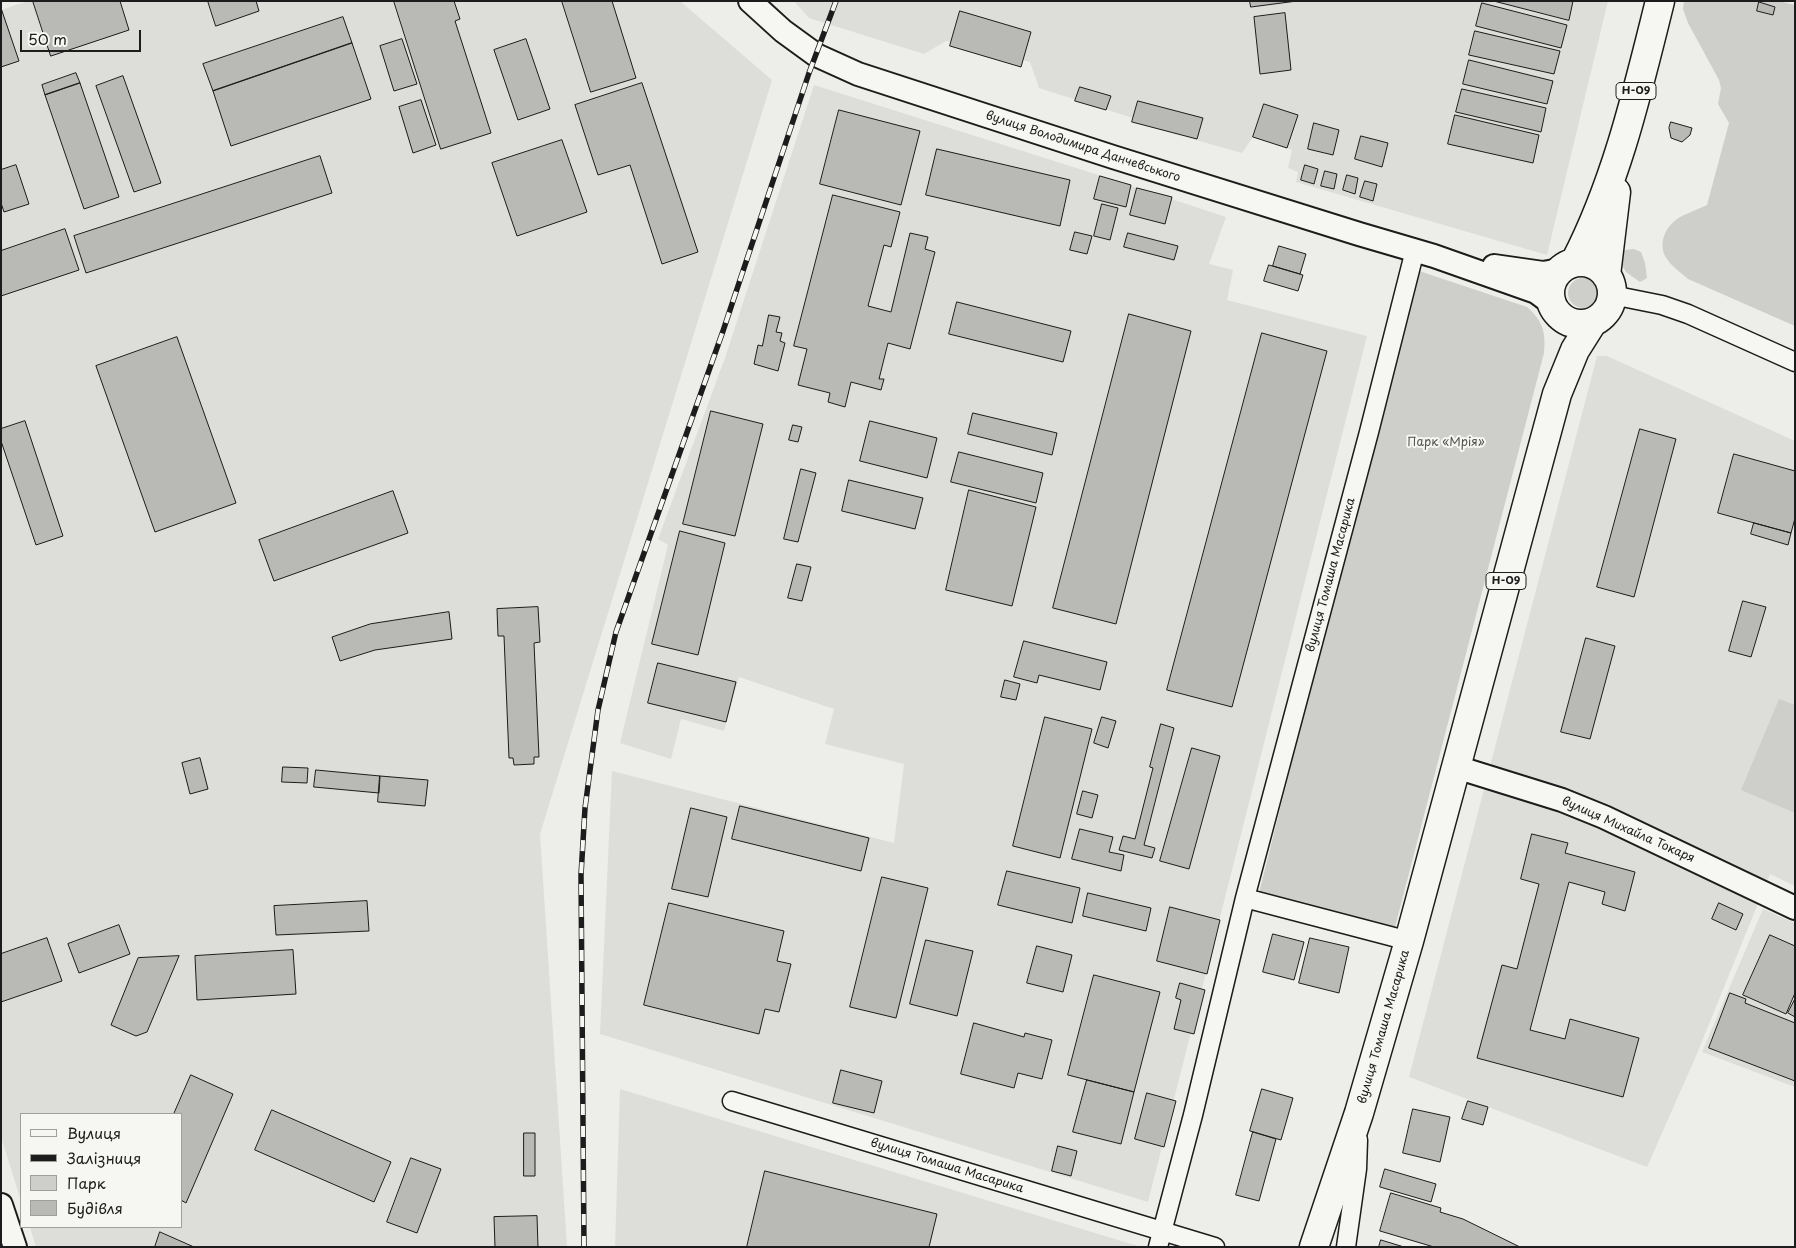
<!DOCTYPE html>
<html>
<head>
<meta charset="utf-8">
<style>
	body { margin:0 }
	#map { position:relative; width:1796px; height:1248px; overflow:hidden; background:#edede9; font-family:"Playpen Sans",sans-serif }
	canvas { display:block }
	.frame { position:absolute; inset:0; border:2px solid #1c1c1c; pointer-events:none }
	.legend { position:absolute; left:20px; top:1113px; width:162px; height:115px; box-sizing:border-box; background:#f6f6f2; border:1px solid #9f9f9c; margin:0; padding:6px 9px; list-style:none; font-size:15px; color:#1c1c1c }
	.legend li { display:flex; align-items:center; gap:10px; height:25px }
	.legend b { width:25px; border:1px solid #9f9f9c }
	.scale { position:absolute; left:20px; top:30px; width:121px; height:22px; box-sizing:border-box; border:2px solid #1c1c1c; border-top:0; padding-left:6px; font-size:15px; line-height:18px; white-space:nowrap; color:#1c1c1c; -webkit-text-stroke:4px #f6f6f2; paint-order:stroke }
</style>
</head>
<body>
<div id="map">
<canvas width="1796" height="1248"></canvas>
<div class="frame"></div>
<ul class="legend">
<li><b style="height:6px;background:#f6f6f2"></b>Вулиця</li>
<li><b style="height:6px;background:#1c1c1c"></b>Залізниця</li>
<li><b style="height:14px;background:#cececb"></b>Парк</li>
<li><b style="height:14px;background:#b9b9b6"></b>Будівля</li>
</ul>
<div class="scale">50 m</div>
</div>
<script>
const context = document.querySelector('canvas').getContext('2d');
context.lineJoin = 'round';
function fillPath(path, color) { context.fillStyle = color; context.fill(path, 'evenodd'); }
function strokePath(path, color, width, dash) { context.strokeStyle = color; context.lineWidth = width; context.lineCap = dash ? 'butt' : 'round'; context.setLineDash(dash || []); context.stroke(path); }
function label(font, color, halo, rows, align = 'center') {
  context.font = font + ' "Playpen Sans",sans-serif'; context.lineWidth = 4; context.setLineDash([]); context.textBaseline = 'middle'; context.strokeStyle = halo; context.fillStyle = color; for (const [text, x, y, turn = 0] of rows) {
    context.save(); context.translate(x, y); context.rotate((+turn || 0) * Math.PI / 180); context.textAlign = isNaN(turn) ? turn : align; if (halo) context.strokeText(text, 0, 0); context.fillText(text, 0, 0); context.restore();
  }
}
fillPath(new Path2D(`
	M28,1H680L772,80L540,834L567,1247H36L30,1227H181V1114H21V1201L1,1137V10Z
	M794,1H1608L1547,255L1296,182L1298,172L1288,168L1292,150L1287,148L1253,137L1242,153L1132,122L1133,118L1039,88L1030,62L1023,60L1021,67L950,46L951,42L946,41L924,54L809,18Z
	M814,85L1089,172L1226,217L1209,264L1233,270L1227,300L1367,336L1148,1202L600,1034L612,771L894,843L904,764L825,744L834,709L739,677L724,731L681,719L671,759L620,743L668,545L658,539L725,358Z
	M1597,356H1607L1795,441V886L1770,874L1696,1056L1647,1167L1409,1077Z
	M1763,909L1795,923V1087L1702,1052Z
	M620,1089L1138,1246V1247H615Z`), '#ddddda');
fillPath(new Path2D(`
	M1684,1H1779L1795,5V326L1688,279C1680,272 1670,265 1665,256C1658,240 1667,224 1682,216C1690,212 1699,209 1707,205L1729,123L1718,104L1721,88L1719,80L1688,23L1683,9Z
	M1634,249L1641,252L1645,263L1647,278L1640,282L1626,272L1618,258L1625,250Z
	M1419,271L1527,307C1543,321 1546,333 1544,353L1394,931L1259,893L1376,427Z
	M1568 293a15 15 0 1 1 30 0a15 15 0 1 1-30 0Z
	M1779,699L1795,705V813L1741,790Z`), '#cececb');
const building = new Path2D(`
	M33,1H120L129,30L51,56Z
	M208,1H256L259,11L216,26Z
	M394,1H454L460,19L455,21L491,133L441,149Z
	M562,1H612L636,78L591,92Z
	M1250,1H1297L1251,7Z
	M1494,1H1573L1569,20Z
	M1759,2L1775,7L1773,15L1757,11Z
	M1482,3L1567,25L1561,48L1476,26Z
	M1,8L19,61L1,67Z
	M960,11L1031,32L1021,67L950,46Z
	M1285,13L1291,70L1260,74L1254,17Z
	M343,17L352,43L213,91L203,64Z
	M1475,31L1560,51L1554,74L1469,55Z
	M402,39L417,84L394,91L380,46Z
	M526,39L550,109L518,120L494,50Z
	M352,43L371,99L231,146L213,91Z
	M1469,60L1553,81L1547,104L1463,84Z
	M76,73L80,83L45,95L42,85Z
	M123,76L161,183L134,192L96,86Z
	M80,83L119,197L84,209L45,95Z
	M642,83L698,252L662,264L630,165L598,175L575,105Z
	M1080,87L1111,96L1106,110L1075,101Z
	M1462,89L1546,108L1541,132L1456,112Z
	M421,100L436,145L413,153L399,107Z
	M1138,101L1203,118L1197,139L1132,122Z
	M1264,104L1298,115L1287,148L1253,137Z
	M839,110L920,131L901,205L820,184Z
	M1455,115L1539,135L1533,163L1448,144Z
	M1671,122L1692,128L1690,135L1682,142L1671,138L1669,128Z
	M1314,123L1339,130L1333,155L1308,149Z
	M1361,136L1388,143L1382,167L1355,159Z
	M562,140L587,212L517,236L492,163Z
	M937,149L1070,180L1060,226L926,195Z
	M320,156L332,193L86,273L74,236Z
	M16,165L29,204L4,212L1,203V170Z
	M1305,165L1318,169L1314,184L1301,180Z
	M1325,171L1337,174L1334,189L1321,186Z
	M1347,175L1358,178L1355,194L1343,190Z
	M1100,176L1131,185L1126,207L1094,199Z
	M1365,181L1377,184L1373,201L1360,197Z
	M1137,188L1172,197L1165,224L1130,215Z
	M833,195L900,212L891,247L884,245L868,306L891,312L910,233L928,237L925,249L935,252L910,349L888,343L879,379H884L881,390L851,382L845,407L828,402L830,393L798,385L807,349L794,346Z
	M1102,204L1118,208L1110,240L1094,236Z
	M65,229L79,270L1,296V251Z
	M1075,232L1092,236L1087,254L1070,250Z
	M1128,233L1178,246L1174,260L1124,247Z
	M1279,246L1306,254L1300,274L1273,266Z
	M1269,265L1303,275L1298,291L1264,281Z
	M957,302L1071,331L1063,362L949,334Z
	M1129,314L1191,331L1116,624L1053,608Z
	M769,315L780,317L776,332L782,333L780,341L785,343L778,371L754,364L758,345L762,346Z
	M1262,333L1327,351L1232,707L1167,690Z
	M177,337L236,503L155,532L96,366Z
	M711,411L763,424L735,536L683,524Z
	M973,413L1057,433L1052,455L968,434Z
	M25,421L63,536L36,545L1,441V429Z
	M870,421L937,438L927,478L860,461Z
	M793,425L802,427L798,442L789,440Z
	M1640,429L1676,439L1634,597L1597,587Z
	M959,452L1043,473L1036,503L951,482Z
	M1734,454L1795,471V518L1791,533L1718,513Z
	M801,469L816,473L798,542L784,539Z
	M849,480L923,498L915,529L842,511Z
	M969,490L1036,507L1012,606L946,590Z
	M393,491L408,533L274,581L259,540Z
	M1754,523L1791,533L1788,545L1751,534Z
	M680,531L725,543L698,655L652,644Z
	M797,564L811,567L802,601L788,598Z
	M1743,601L1766,607L1751,657L1729,651Z
	M538,607L540,642L534,643L539,757H534V764L514,765L513,758H509L504,636H498L497,609Z
	M449,612L452,639L375,650L340,661L332,637L370,624Z
	M1586,638L1615,646L1590,739L1561,732Z
	M1024,641L1107,662L1100,690L1039,675L1037,683L1014,677Z
	M658,663L736,682L726,722L648,703Z
	M1005,680L1020,684L1016,700L1001,697Z
	M1045,717L1092,729L1060,858L1013,846Z
	M1102,717L1116,721L1108,748L1094,743Z
	M1161,724L1174,728L1144,845L1155,848L1152,858L1119,850L1123,836L1135,839L1153,768L1150,767Z
	M1192,748L1220,756L1189,869L1160,861Z
	M200,758L208,789L190,794L182,763Z
	M283,767L308,768L307,783L282,782Z
	M316,770L380,776L379,793L314,787Z
	M380,776L428,780L425,806L378,802Z
	M1083,791L1098,795L1092,818L1077,814Z
	M740,806L869,838L861,871L732,839Z
	M691,808L727,817L708,897L672,889Z
	M1080,829L1113,837L1109,852L1124,855L1121,871L1072,859Z
	M1532,834L1568,843L1565,853L1635,872L1625,911L1602,904L1605,892L1569,882L1530,1030L1565,1039L1570,1019L1639,1038L1623,1097L1477,1058L1502,965L1517,969L1539,884L1521,879Z
	M1007,871L1080,888L1072,923L998,905Z
	M882,877L928,888L896,1018L850,1007Z
	M1088,893L1151,908L1146,931L1083,916Z
	M367,901L369,931L276,935L274,906Z
	M669,903L784,931L777,961L791,964L779,1012L765,1009L759,1034L644,1005Z
	M1719,903L1743,914L1736,930L1712,919Z
	M1170,907L1220,920L1207,974L1157,961Z
	M119,925L130,954L79,973L68,944Z
	M1273,934L1304,942L1294,980L1263,972Z
	M1770,935L1795,946V993L1786,1014L1743,995Z
	M47,938L62,981L1,1002V954Z
	M1310,938L1349,947L1339,993L1299,983Z
	M926,940L973,951L957,1016L910,1004Z
	M1037,946L1072,955L1063,992L1027,983Z
	M293,950L296,994L197,1000L195,956Z
	M179,956L147,1032L136,1036L111,1025L138,958Z
	M1094,975L1160,992L1134,1092L1068,1075Z
	M1180,983L1205,990L1194,1034L1174,1029L1181,1000L1176,998Z
	M1730,993L1746,999L1745,1003L1795,1023V1081L1709,1048Z
	M1795,999V1017L1788,1013Z
	M974,1023L1024,1037L1025,1033L1052,1040L1042,1079L1018,1073L1014,1088L961,1074Z
	M841,1070L882,1081L874,1113L833,1103Z
	M191,1075L233,1094L186,1203L181,1200V1114H174Z
	M1087,1080L1134,1092L1121,1144L1073,1132Z
	M1262,1089L1293,1098L1281,1140L1250,1131Z
	M1147,1093L1176,1101L1164,1147L1135,1139Z
	M1468,1101L1488,1107L1483,1125L1462,1119Z
	M1413,1109L1450,1117L1440,1162L1403,1153Z
	M272,1110L391,1162L374,1202L255,1150Z
	M1253,1132L1276,1139L1259,1201L1236,1195Z
	M524,1133H535V1176H524Z
	M1058,1146L1077,1151L1071,1176L1052,1171Z
	M411,1158L441,1169L417,1233L387,1222Z
	M1385,1169L1436,1184L1431,1202L1380,1187Z
	M765,1171L937,1214L929,1247H747Z
	M1391,1193L1441,1208L1440,1212L1463,1219L1520,1247H1434L1380,1231Z
	M537,1216L538,1247H495L494,1217Z
	M160,1232L194,1247H155Z
	M1381,1240L1404,1247H1379Z`);
fillPath(building, '#b9b9b6');
strokePath(building, '#1c1c1c', 1);
const minor = new Path2D(`
	M1612,295L1662,305L1688,314L1795,362
	M1245,898L1409,941
	M732,1101L1215,1247
	M1158,1247L1193,1115L1245,898L1369,432L1415,250
	M1346,1247L1357,1169L1358,1140`);
const tertiary = new Path2D(`
	M750,1L783,31L816,55L858,74L1113,157L1359,234L1434,256L1536,292L1551,303
	M1494,266L1543,273L1560,270
	M1456,767L1562,800L1604,817L1795,908
	M1,1205L15,1247`);
const primary = new Path2D(`
	M1550 293a31 31 0 1 1 62 0a31 31 0 1 1-62 0Z
	M1575,262C1617,181 1638,89 1660,1
	M1606,275L1616,192
	M1314,1247L1359,1113L1409,941L1557,394L1575,350L1592,323`);
strokePath(minor, '#1c1c1c', 21);
strokePath(tertiary, '#1c1c1c', 26);
strokePath(primary, '#1c1c1c', 31);
strokePath(minor, '#f6f6f2', 18);
strokePath(tertiary, '#f6f6f2', 22);
strokePath(primary, '#f6f6f2', 28);
const rail = new Path2D(`
	M584,1247L581,875L585,808L598,710L616,632L723,331L809,73L836,1`);
strokePath(rail, '#1c1c1c', 5.5);
strokePath(rail, '#f6f6f2', 4, [11]);
for (const [x, y, w] of [
	[1636,91,40],
	[1506,581,40]
]) { const box = new Path2D(); box.roundRect(x - w / 2, y - 8.5, w, 17, 4); context.fillStyle = '#f6f6f2'; context.fill(box); strokePath(box, '#1c1c1c', 1); }
label('bold 11px', '#1c1c1c', null, [
	["Н-09",1636,91],
	["Н-09",1506,581]
]);
label('12px', '#1c1c1c', '#f6f6f2', [
	["вулиця Володимира Данчевського",1083,147,18],
	["вулиця Томаша Масарика",1331,575,-75],
	["вулиця Михайла Токаря",1628,830,24],
	["вулиця Томаша Масарика",1384,1027,-74],
	["вулиця Томаша Масарика",947,1166,17]
]);
label('12px', '#515151', '#f6f6f2', [
	["Парк «Мрія»",1446,443]
]);
</script>
</body>
</html>
